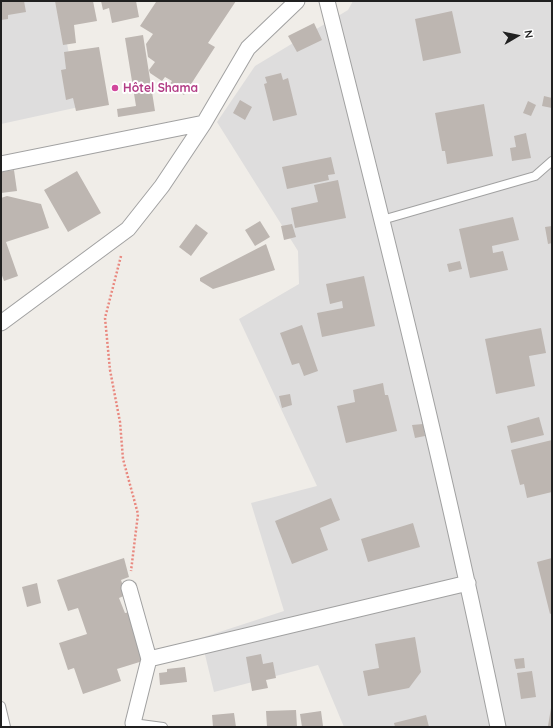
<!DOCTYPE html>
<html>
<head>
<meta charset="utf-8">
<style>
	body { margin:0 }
	#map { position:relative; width:553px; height:728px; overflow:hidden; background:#f0ede8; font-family:Quicksand,sans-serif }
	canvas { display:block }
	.frame { position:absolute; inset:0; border:2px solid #202020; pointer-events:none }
	.north { position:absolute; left:497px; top:16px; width:40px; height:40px; -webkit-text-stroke:3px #fff; paint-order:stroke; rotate:81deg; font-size:11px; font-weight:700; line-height:16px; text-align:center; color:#202020 }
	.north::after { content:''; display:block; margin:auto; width:14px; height:18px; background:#202020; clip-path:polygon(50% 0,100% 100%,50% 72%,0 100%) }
</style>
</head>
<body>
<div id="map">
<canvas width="553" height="728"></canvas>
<div class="frame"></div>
<div class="north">N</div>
</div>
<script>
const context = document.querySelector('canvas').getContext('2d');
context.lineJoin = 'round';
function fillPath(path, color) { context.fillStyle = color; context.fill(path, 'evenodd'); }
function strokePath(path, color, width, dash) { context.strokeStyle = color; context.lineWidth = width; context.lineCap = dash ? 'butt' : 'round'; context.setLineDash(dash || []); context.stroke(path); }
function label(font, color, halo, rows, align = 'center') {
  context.font = font + ' Quicksand,sans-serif'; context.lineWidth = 4; context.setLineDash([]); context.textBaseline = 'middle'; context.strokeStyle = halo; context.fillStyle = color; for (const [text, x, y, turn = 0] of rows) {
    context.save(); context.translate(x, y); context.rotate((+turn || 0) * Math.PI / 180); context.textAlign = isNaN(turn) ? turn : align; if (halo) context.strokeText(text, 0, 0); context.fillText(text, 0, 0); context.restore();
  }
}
fillPath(new Path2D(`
	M1,1H59L79,107L1,124Z
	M353,1H552V727H344L318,665L214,692L201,638L284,611L251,503L317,486L239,319L299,284L298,251L217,122L255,66L348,10Z`), '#dedddd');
fillPath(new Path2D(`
	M1,1H24L26,12L8,15V19L1,20Z
	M55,1H93L97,21L74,25L76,43L63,45Z
	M101,1H136L139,17L112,23L109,8L103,10Z
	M153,1H236L208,43L215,47L184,95L169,85L172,81L165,77L162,81L150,73L149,70L155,62L148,57L146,44L153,34L140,26L156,2Z
	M452,11L461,53L423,61L415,19Z
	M314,23L322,40L297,52L288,36Z
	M143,35L155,111L118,117L117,109L136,106L125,38Z
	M99,47L109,105L76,111L73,98L66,100L61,70L66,69L64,52Z
	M281,73L283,80L288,78L297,115L273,121L264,84L267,83L265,77Z
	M544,96L552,98V108L542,106Z
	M240,100L252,107L245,120L233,113Z
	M528,101L536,105L531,116L523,113Z
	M484,104L493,156L447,164L445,151H442L435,113Z
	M526,133L531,158L512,161L510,148L516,147L514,136Z
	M331,157L335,174L328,175L329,180L287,189L282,167Z
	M14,170L17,191L1,193V172Z
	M77,171L101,213L68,232L44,190Z
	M338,180L346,218L295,228L291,208L318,202L314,185Z
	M7,196L41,204L49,228L6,242L18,276L4,281L1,273V198Z
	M513,217L519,240L492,246L493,253L503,251L508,270L470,278L459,229Z
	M260,221L270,237L255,246L245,230Z
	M196,224L208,233L191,256L179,247Z
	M292,224L296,237L284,240L281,226Z
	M552,226V243L548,244L545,227Z
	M266,244L275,270L213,289L200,281V278Z
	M460,261L462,269L449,272L447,264Z
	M364,276L375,326L322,337L317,313L343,308L342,301L330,304L326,284Z
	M302,325L318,371L304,376L299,363L292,365L280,333Z
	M541,328L546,353L529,356L535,386L496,394L485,339Z
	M383,383L385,395H388L397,431L346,443L337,406L355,402L353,390Z
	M290,394L292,405L282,408L279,396Z
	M539,417L544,435L511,443L507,426Z
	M423,424L425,436L415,438L412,425Z
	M552,440V492L527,498L524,484L520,485L511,450Z
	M331,498L340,520L320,528L328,550L292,564L275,521Z
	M413,523L420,547L368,562L361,539Z
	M124,558L129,577L121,580L126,595L119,598L125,613L130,612L146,660L117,669L121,681L83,694L74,668L68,670L59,643L87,634L78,608L68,611L57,580Z
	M552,558V613L550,614L537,562Z
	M37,583L41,603L27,607L22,587Z
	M415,637L421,672L409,688L368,696L363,671L379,668L375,644Z
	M261,654L263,664L273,662L276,678L266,680L268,688L252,691L246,657Z
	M524,658L525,668L516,669L514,659Z
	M185,667L187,682L160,685L159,673L167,672V669Z
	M532,671L536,697L521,699L517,673Z
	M551,708H552V727L548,726Z
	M296,710L297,727H267L266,711Z
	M321,711L323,726L302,727L300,714Z
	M234,713L236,727H213L212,715Z
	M426,715L429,727H395L394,723Z`), '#bdb6b1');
const service = new Path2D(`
	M382,220L535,176L552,161
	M1,706L6,727
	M133,723L163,727`);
const minor = new Path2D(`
	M327,1C388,242 448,484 498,727
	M1,164L204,123
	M1,323L128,229L162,186L204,123L248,48L297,1
	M129,588L149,659L133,723L134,727
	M149,659L468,583`);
strokePath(service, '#a1a1a1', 10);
strokePath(minor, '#a1a1a1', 17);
strokePath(new Path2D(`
	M121,256L105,318L110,370L120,422L123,459L138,514L131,571`), '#e9887f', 2.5, [2, 2]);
strokePath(service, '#fff', 8);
strokePath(minor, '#fff', 15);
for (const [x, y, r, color] of [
	[115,88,4,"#d1479c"]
]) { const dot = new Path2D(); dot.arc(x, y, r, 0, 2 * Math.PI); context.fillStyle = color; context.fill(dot); strokePath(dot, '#fff', 1.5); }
label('bold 12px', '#b23c85', '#fff', [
	["Hôtel Shama",123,88]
], 'left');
</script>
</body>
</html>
